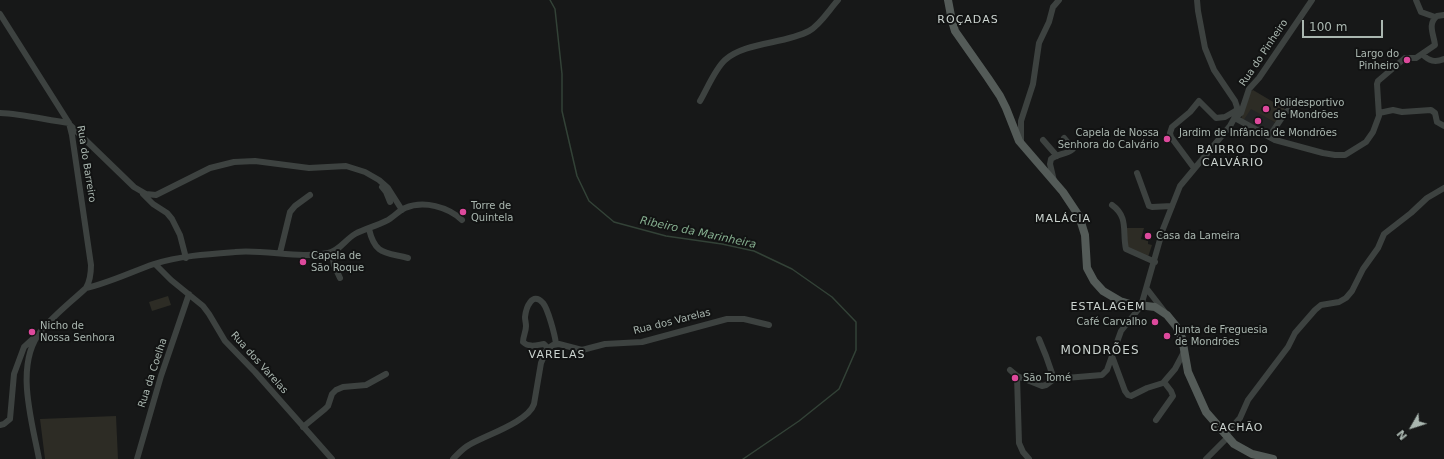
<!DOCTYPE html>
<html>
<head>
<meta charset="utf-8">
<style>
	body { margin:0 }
	#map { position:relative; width:1444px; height:459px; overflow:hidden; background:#171818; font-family:"DejaVu Sans",sans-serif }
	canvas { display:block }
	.north { position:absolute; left:1392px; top:407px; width:40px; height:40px; -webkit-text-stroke:3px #121313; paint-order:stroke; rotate:231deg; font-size:11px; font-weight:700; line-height:16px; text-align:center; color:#aab7b0 }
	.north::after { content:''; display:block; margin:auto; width:14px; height:18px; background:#aab7b0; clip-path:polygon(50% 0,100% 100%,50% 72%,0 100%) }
	.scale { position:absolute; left:1302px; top:20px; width:81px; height:18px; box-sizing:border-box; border:2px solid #aab7b0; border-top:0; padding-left:5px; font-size:12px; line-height:14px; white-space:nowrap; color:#aab7b0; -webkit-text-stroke:3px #121313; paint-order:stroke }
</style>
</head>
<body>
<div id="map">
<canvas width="1444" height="459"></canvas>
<div class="north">N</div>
<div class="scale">100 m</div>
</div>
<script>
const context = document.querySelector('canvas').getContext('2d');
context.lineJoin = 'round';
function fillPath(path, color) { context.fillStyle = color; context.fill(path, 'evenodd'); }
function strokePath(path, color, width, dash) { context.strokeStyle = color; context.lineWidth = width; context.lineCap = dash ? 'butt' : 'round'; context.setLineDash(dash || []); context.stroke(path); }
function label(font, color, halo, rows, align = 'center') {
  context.font = font + ' "DejaVu Sans",sans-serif'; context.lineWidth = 4; context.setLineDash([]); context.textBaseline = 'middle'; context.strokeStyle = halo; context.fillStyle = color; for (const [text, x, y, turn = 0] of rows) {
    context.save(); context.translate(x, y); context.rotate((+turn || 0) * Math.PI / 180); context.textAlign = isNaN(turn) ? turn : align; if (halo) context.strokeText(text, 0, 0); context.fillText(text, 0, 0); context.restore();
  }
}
fillPath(new Path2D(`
	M1246,105L1276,123L1268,135L1241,120Z`), '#232525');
fillPath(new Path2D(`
	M1253,90L1285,109L1276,123L1251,109L1243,121L1241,119L1250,92Z
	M1126,228H1144L1141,239L1148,241V244L1152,245L1148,257L1128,249Z
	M168,296L171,305L152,311L149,302Z
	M116,416L118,459H45L40,419Z`), '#2d2c25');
strokePath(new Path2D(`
	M550,0L555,9L562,74V111L577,176L589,201L614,222L666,236L722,244L754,251L792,269L832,297L856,322V350L839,389L799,421L743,459`), '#334237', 1.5);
strokePath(new Path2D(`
	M1416,0L1421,12L1435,17
	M0,14L69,123L72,135L91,265C91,273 90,281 86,288C71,302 54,315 41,331C14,364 32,421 39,459
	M1422,54C1429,61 1435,63 1444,59
	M700,101C707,89 715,69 725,60C745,42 785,44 809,31C820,25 829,10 838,0
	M0,113C23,114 46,120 69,123
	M1379,113L1393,110L1402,112L1431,110L1435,113L1437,122L1444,126
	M1236,117L1241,113L1249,89L1259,78L1312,0
	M1235,118L1275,140L1323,153L1335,155H1345L1366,142L1373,132L1379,116L1377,84L1378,81L1405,58H1416L1435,45C1434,35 1427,24 1437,16L1444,15
	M70,125L134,187L146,194L156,195L210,168L234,162L255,161L309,168L346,166L365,172L379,180L388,188L402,210
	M1269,137L1285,113L1290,109
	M1043,140L1057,156
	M1021,143V121L1033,84L1039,43L1049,22L1053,7L1059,0
	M1194,168L1171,137L1170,133L1172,127L1190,112L1199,101L1216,118L1225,117L1237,110
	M1137,173L1149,206L1152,207L1172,206
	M1054,181L1050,164L1051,159C1058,153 1066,155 1073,149L1064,138
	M382,187L386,192L390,202
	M143,194L153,204L167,213L172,219L180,235L186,258
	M1112,205C1129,217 1122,232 1126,249L1155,262
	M369,229C375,255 385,252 408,258
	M332,252L334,265L340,278
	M280,253L290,212L295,206L310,195
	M155,264L171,280L203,306L209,314L225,341L255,372L332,459
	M86,288C109,283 131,272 154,264C179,256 208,254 235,252C264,249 301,259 328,253C339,251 345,240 355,234C364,229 376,226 386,221C393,218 398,211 405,208C424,200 448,207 462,220
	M1147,289L1164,311
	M1039,339L1046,356L1054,379
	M548,348L544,344C537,345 529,348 523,342C523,336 526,332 526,326C526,323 525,320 525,317C526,308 532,291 543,303C548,309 555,335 556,344
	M1112,356L1125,391L1128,395L1131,396L1147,388L1163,383L1175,369L1184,352
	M1010,370L1017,376L1042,386L1046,385L1054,379L1102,375L1107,370L1121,331L1141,306L1163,229L1180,186L1230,126L1236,115L1237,107L1235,101L1214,70L1205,48L1198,11L1197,0
	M1017,376L1019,443L1023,452L1029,459
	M1156,420L1173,396L1171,391L1164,382
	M0,425L4,424L10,419L14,374L24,347L36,336
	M303,427L325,409L328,406L332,394L336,390L343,387L366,385L386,374
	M1225,435L1240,418L1248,400L1288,347L1295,333L1315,310L1321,305L1339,302L1346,298L1352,291L1363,269L1378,248L1384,234L1411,213L1427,198L1444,188
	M137,459L161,376L189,294
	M453,459C458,454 463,448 469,445C486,435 528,422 534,404L541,363L547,349L553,345L559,344L582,350L605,344L642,342L727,319H744L769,325
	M1206,459L1227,438`), '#3d4240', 6);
strokePath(new Path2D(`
	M948,0L952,21L955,31L988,78L1000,96L1006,108L1019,141L1063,192L1079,216L1085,235L1087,268L1094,281L1103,291L1120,301L1130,304L1155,307L1167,315L1176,326L1182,338L1188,372L1206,412L1234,444L1252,454L1273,459`), '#545b58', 8);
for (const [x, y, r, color] of [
	[1407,60,4,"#dd499c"],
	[1266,109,4,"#dd499c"],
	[1258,121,4,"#dd499c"],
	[1167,139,4,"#dd499c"],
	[463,212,4,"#dd499c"],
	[1148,236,4,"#dd499c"],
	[303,262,4,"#dd499c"],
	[1155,322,4,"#dd499c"],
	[32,332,4,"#dd499c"],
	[1167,336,4,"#dd499c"],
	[1015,378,4,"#dd499c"]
]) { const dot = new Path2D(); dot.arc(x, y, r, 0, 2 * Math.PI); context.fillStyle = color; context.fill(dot); strokePath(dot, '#121313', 1.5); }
label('10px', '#aab7b0', '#121313', [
	["Rua do Pinheiro",1264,53,-56],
	["Rua do Barreiro",86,164,81],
	["Rua dos Varelas",672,322,-14],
	["Rua dos Varelas",259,363,48],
	["Rua da Coelha",153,373,-72]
]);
label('10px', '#aab7b0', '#121313', [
	["Largo do",1399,54,"right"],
	["Pinheiro",1399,66,"right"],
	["Polidesportivo",1274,103],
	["de Mondrões",1274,115],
	["Capela de Nossa",1159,133,"right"],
	["Senhora do Calvário",1159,145,"right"],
	["Jardim de Infância de Mondrões",1258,133,"center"],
	["Torre de",471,206],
	["Quintela",471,218],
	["Casa da Lameira",1156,236],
	["Capela de",311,256],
	["São Roque",311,268],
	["Café Carvalho",1147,322,"right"],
	["Nicho de",40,326],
	["Nossa Senhora",40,338],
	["Junta de Freguesia",1175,330],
	["de Mondrões",1175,342],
	["São Tomé",1023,378]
], 'left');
context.letterSpacing = '1px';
label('11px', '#cbd3cf', '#121313', [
	["ROÇADAS",968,20],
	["BAIRRO DO",1233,150],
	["CALVÁRIO",1233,163],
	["MALÁCIA",1063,219],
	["ESTALAGEM",1108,307],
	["VARELAS",557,355],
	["CACHÃO",1237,428]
]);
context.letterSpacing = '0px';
label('italic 11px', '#85ae8f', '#121313', [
	["Ribeiro da Marinheira",698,233,12]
]);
context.letterSpacing = '1px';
label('12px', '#cbd3cf', '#121313', [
	["MONDRÕES",1100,351]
]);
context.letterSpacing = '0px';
</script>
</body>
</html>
